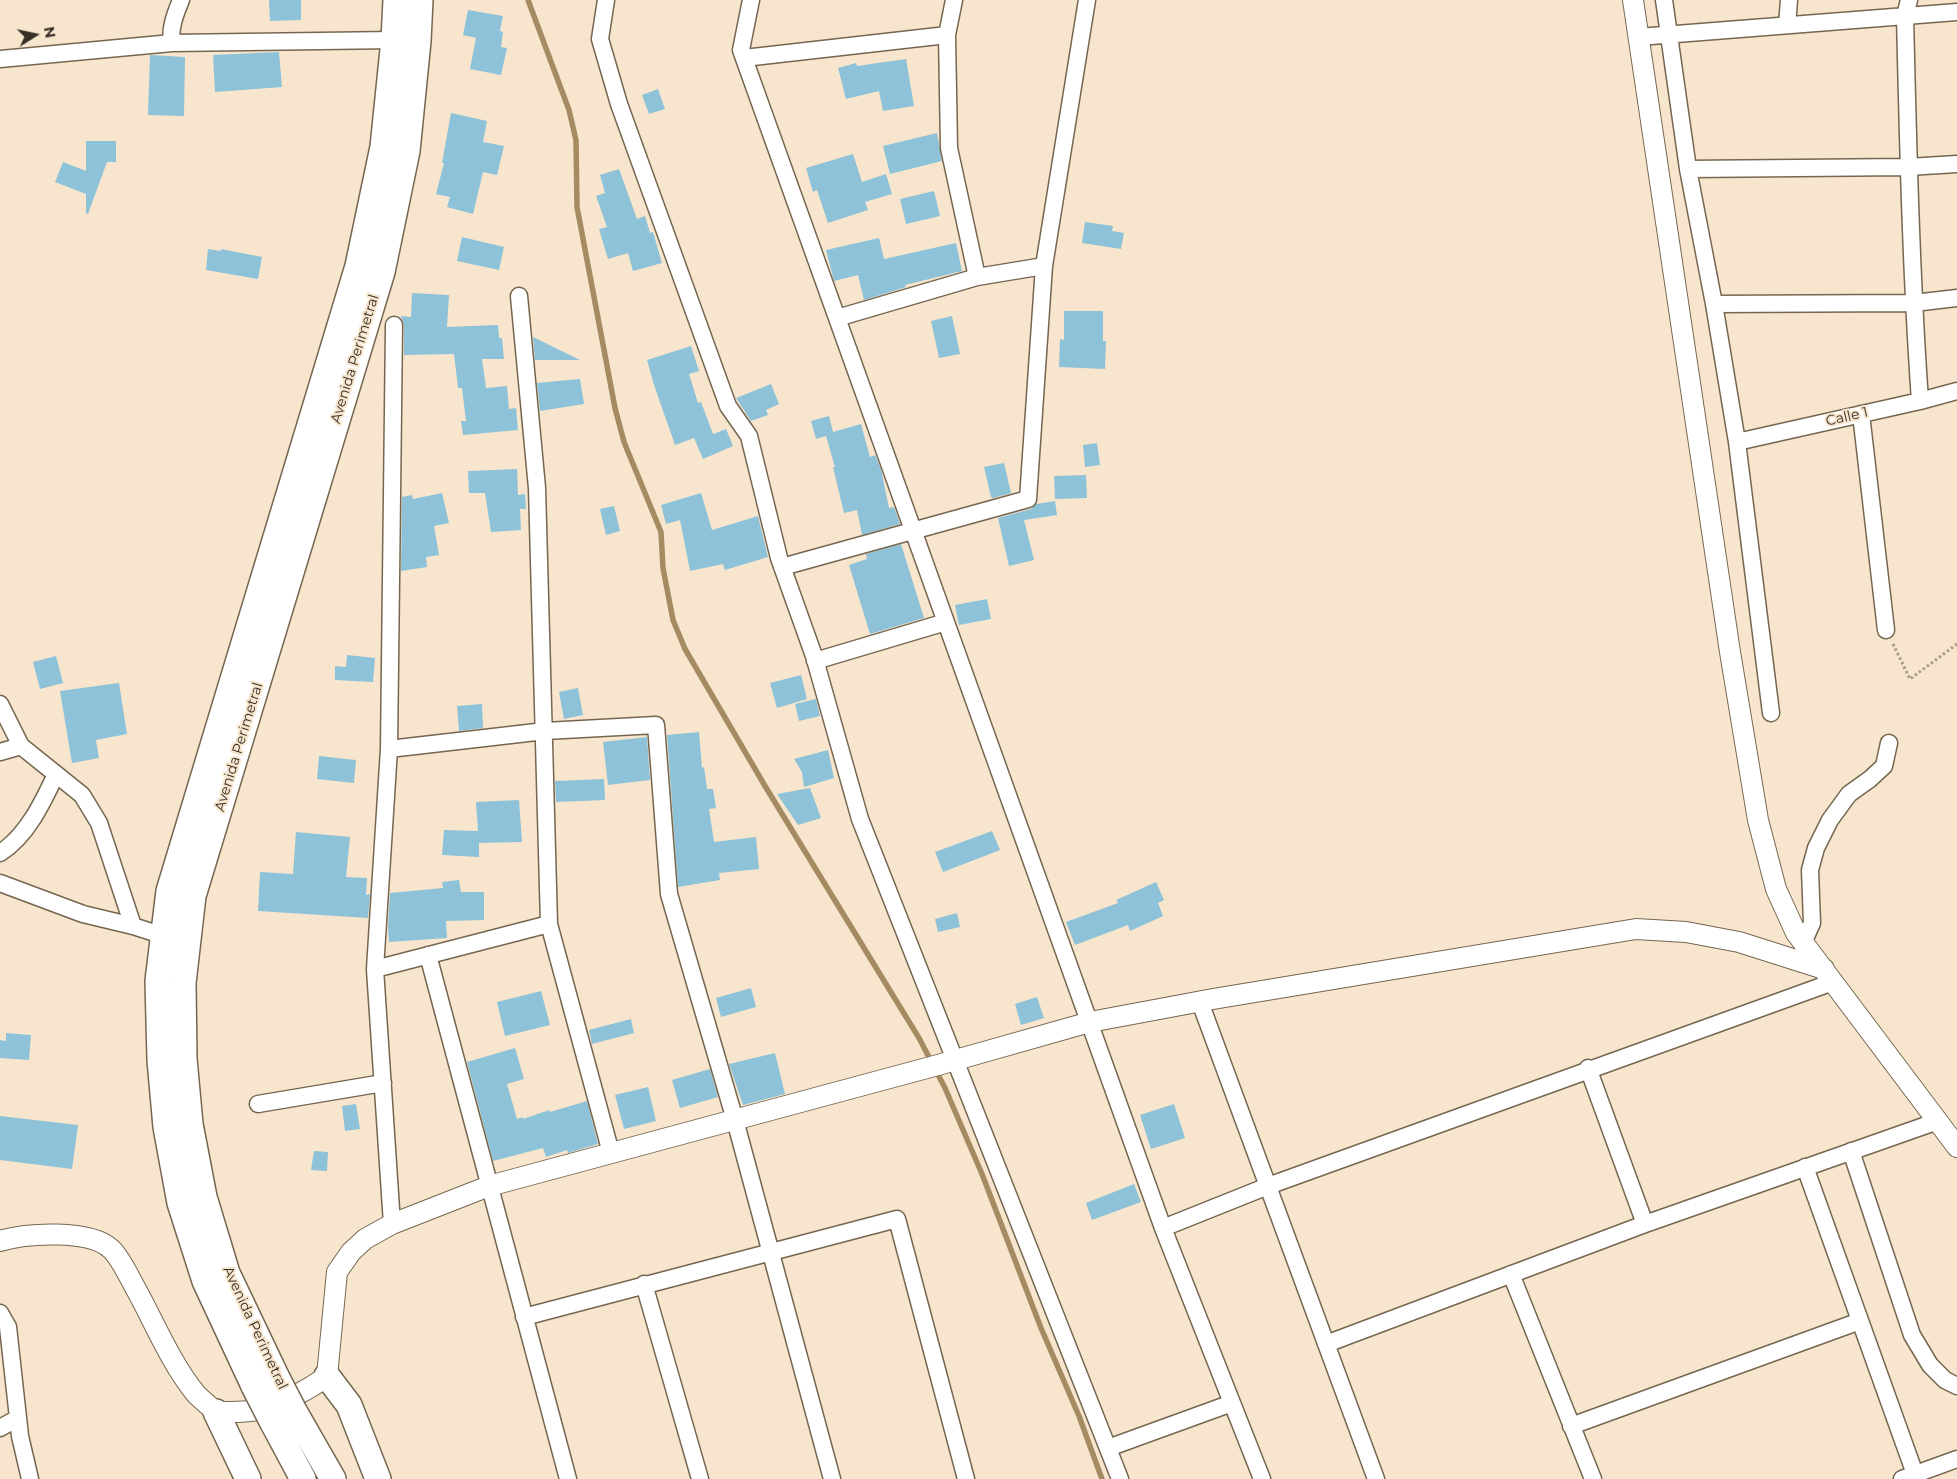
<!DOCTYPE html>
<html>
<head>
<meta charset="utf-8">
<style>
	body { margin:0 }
	#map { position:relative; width:1957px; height:1479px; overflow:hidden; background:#f7e6cd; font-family:Montserrat,sans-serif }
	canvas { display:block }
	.north { position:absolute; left:10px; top:10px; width:50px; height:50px; -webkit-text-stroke:4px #f7e6cd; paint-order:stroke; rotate:80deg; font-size:14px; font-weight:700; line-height:20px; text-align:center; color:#373027 }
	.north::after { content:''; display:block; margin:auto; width:18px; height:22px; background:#373027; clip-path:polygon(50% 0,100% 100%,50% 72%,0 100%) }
</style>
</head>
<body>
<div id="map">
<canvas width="1957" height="1479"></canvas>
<div class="north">N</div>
</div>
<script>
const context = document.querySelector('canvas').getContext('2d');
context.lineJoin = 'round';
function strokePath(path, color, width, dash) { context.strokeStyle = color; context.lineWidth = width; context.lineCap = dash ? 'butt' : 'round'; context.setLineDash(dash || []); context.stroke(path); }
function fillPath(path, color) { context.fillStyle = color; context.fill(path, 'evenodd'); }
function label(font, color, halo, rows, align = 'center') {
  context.font = font + ' Montserrat,sans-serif'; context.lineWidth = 4; context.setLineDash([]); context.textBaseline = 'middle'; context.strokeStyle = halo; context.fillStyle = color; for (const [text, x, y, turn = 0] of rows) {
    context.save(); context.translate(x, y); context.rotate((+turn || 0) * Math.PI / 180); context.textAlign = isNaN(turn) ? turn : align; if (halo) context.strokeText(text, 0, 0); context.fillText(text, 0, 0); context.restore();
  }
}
strokePath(new Path2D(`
	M528,0L569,110L576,140L577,207L615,408L624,442L661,532L663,568L673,620L685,649L765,786L919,1038L945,1088L982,1174L1041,1328L1079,1416L1102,1479`), '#a58a62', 5.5);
fillPath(new Path2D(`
	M269,0H301V20L270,21Z
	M468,10L503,16L500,31L503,32L501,47L507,48L501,75L470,69L476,38L463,35Z
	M279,52L282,87L215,92L213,55Z
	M150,55L185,57L184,116L148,115Z
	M906,59L914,106L883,111L879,91L846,99L838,68L856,63L857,66Z
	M658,89L665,109L649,114L642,95Z
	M451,113L487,121L483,142L504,146L497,175L483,172L473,214L447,207L450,197L436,194L444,163H442Z
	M937,133L942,161L890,174L883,146Z
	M86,141H116V162H107L88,214L86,213V194L55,182L63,162L86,171Z
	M853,154L862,182L886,174L892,194L865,202L868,210L828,223L817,190L813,192L806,168Z
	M619,169L637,219L645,216L650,233L653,232L662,263L633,271L628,253L608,259L599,229L607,227L596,196L605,193L600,175Z
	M934,191L940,216L906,224L900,199Z
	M1085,222L1113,226L1112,231L1124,233L1121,249L1082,243Z
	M462,237L504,247L499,270L457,261Z
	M879,238L884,259L956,243L962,271L905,285L906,287L864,300L858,275L834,281L826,250Z
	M208,249L221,251V249L262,257L258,279L206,270Z
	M412,293L449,295L447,327L498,325L499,338H502L504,359H482L486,388L507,386L509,409L516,408L518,430L463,435L461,421H466L462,388H458L454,354L404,355V325L401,316L411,317Z
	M1064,311H1103V341H1106L1105,369L1059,367L1060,339L1064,340Z
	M952,316L960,354L939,358L931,321Z
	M533,337L580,360H535Z
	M691,346L699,371L689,374L698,403L701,402L713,434L726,429L733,446L703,459L694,438L675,445L654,385L647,360Z
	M580,379L584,404L540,411L537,383Z
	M771,384L779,404L766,410L768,415L751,421L736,398Z
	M829,416L833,432L861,424L870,457L875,455L881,469L889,508L894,507L900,524L862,535L857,510L844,513L833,467H835L826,436L816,439L811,421Z
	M1097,443L1100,465L1085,467L1083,445Z
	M1004,463L1011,493L993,498L991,497L984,467Z
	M517,469L518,495L525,494L526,509H520L521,530L491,532L485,493H469L468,471Z
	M1086,475L1087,498L1055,499L1054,476Z
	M442,493L449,523L434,526L439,555L426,557L427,567L401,571L402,497L412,495L413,499Z
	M701,493L712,530L758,516L768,557L725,570L723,564L690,571L680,520L666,524L661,505Z
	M1055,501L1057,515L1024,520L1034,560L1009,566L998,518L1031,509L1036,504Z
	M614,506L620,531L606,535L600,509Z
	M901,544L924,618L870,634L849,565L867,559L866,554Z
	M987,599L991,619L959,625L955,605Z
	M347,655L375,658L373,682L335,680V666L346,667Z
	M56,656L63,683L40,689L33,662Z
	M801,675L807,699L777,708L770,683Z
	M119,683L127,734L96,740L99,758L72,763L60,691Z
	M578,688L583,715L564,719L559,692Z
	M816,699L820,716L799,721L795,704Z
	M482,704L483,728L459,731L457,706Z
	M699,732L702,768L704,767L707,789H713L716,808L709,809L714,842L756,837L759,869L719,873L720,880L678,887L667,735Z
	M647,737L650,780L608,785L603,742Z
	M828,750L834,778L804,787L802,772L794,759Z
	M319,756L356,760L354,783L317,779Z
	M604,779L605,800L556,802L555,781Z
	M810,788L821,818L798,825L777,794Z
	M519,800L522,842L479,843V857L442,855L444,830L478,831L476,802Z
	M992,831L1000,850L943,872L935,852Z
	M296,832L350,837L346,877L367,878L366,895L370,894L368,918L258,911L260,872L293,874Z
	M459,880L461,892H484V920L446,921L447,938L389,942L388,927L390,893L443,888L442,882Z
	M1156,882L1164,900L1158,903L1163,916L1130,931L1128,925L1075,945L1066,922L1118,903L1116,900Z
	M957,913L960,927L938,932L935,919Z
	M751,988L756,1007L721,1017L716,998Z
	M541,991L550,1025L505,1036L497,1002Z
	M1037,997L1044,1018L1021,1025L1015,1004Z
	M631,1019L634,1033L592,1044L589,1030Z
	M6,1033L31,1035L29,1060L0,1058V1040L6,1041Z
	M515,1048L524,1079L507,1084L517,1119L523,1117V1119L549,1110L550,1112L587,1101L598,1144L568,1153L567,1150L546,1157L543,1148L493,1161L467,1062Z
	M775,1053L785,1094L743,1105L729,1064Z
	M710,1069L718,1097L680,1108L672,1080Z
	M648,1087L656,1121L624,1129L615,1095Z
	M356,1104L360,1129L345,1131L342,1106Z
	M1174,1104L1185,1138L1151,1149L1140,1115Z
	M0,1116L78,1125L72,1169L0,1160Z
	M314,1151L328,1152L327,1171L311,1170Z
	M1134,1184L1141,1202L1092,1220L1086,1203Z`), '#8dc2d8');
const minor = new Path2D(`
	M606,0L600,39L619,104L728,406L749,436L779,558L814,656L860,819L1120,1479
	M751,0L741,50L1163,1228L1262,1479
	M954,0L947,35L949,148L977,277
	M1664,0L1688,169L1714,304L1737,442L1771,713
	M1909,0L1905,16C1908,144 1911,273 1920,401
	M1787,25L1789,0
	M1638,37L1957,12
	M172,43C169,29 176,12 181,0
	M744,58L947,35
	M0,59L172,43L394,40
	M1688,169L1908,167L1957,164
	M519,296L537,488L549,924L611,1153
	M1714,304L1914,303L1957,298
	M837,318L977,277L1044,266
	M1861,414L1886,630
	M1737,442L1920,401L1957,391
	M782,567L1028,499L1044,266L1087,0
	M815,661L946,622
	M0,704L21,746L82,795L99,823L133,926L164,936
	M389,749L545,731L656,725L669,894L735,1120L832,1479
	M0,752L21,746
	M0,853C27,836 43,802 56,774
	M0,883L83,914L133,926
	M1803,943L1812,923L1810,870L1816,848L1830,820L1849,794L1870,779L1884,766L1889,743
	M428,955L568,1479
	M375,969L549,924
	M1200,1002L1376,1479
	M1588,1068L1645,1224
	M258,1104L383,1083
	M1851,1151L1912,1335L1930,1365L1945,1380L1957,1386
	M1805,1167L1915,1474
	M392,1224L375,969L389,749L394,325
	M1163,1228L1268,1186L1833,982
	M1511,1274L1593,1479
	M644,1284L700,1479
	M0,1313L8,1327L20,1436L30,1479
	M524,1317L897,1219L966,1479
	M1326,1344L1645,1224L1938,1121
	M1571,1426L1860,1321
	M0,1428L18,1418
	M1108,1448L1232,1403
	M1902,1479L1957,1459`);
const tertiary = new Path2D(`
	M1633,0L1730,652L1758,820L1776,889L1796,933L1957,1147
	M0,1241C26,1233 90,1229 111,1249C121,1258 130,1279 137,1291C156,1326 171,1363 196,1394C202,1400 209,1406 216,1412C231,1412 247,1413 262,1409C283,1403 310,1389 327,1376L337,1272L351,1252L365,1239L392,1224L489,1186L938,1065L1090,1022L1213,999L1636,929L1686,932L1739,942L1824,969`);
const primary = new Path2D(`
	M327,1376L349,1405L378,1479
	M277,1378L227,1273L204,1197L190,1124L184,1059L183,983L193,896L382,272L407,151L418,41L420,0
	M254,1386L205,1281L180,1203L166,1127L160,1060L158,981L169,891L358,266L383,147L394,40L396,0
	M294,1411L333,1479
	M216,1412L248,1479
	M273,1423L303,1479`);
strokePath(minor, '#756650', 19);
strokePath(tertiary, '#756650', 22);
strokePath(primary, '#756650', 28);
strokePath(new Path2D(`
	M1893,644L1910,679L1957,644`), '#a99c89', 3, [2.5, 2.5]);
strokePath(minor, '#fff', 16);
strokePath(tertiary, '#fff', 20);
strokePath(primary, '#fff', 25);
const primaryBridge = new Path2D(`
	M277,1378L294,1411
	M254,1386L273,1423`);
strokePath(primaryBridge, '#756650', 28, []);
strokePath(primaryBridge, '#fff', 25);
label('14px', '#373027', '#f7e6cd', [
	["Avenida Perimetral",355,359,-73],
	["Calle 1",1847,417,-13],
	["Avenida Perimetral",239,747,-73],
	["Avenida Perimetral",255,1328,65]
]);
</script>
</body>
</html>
